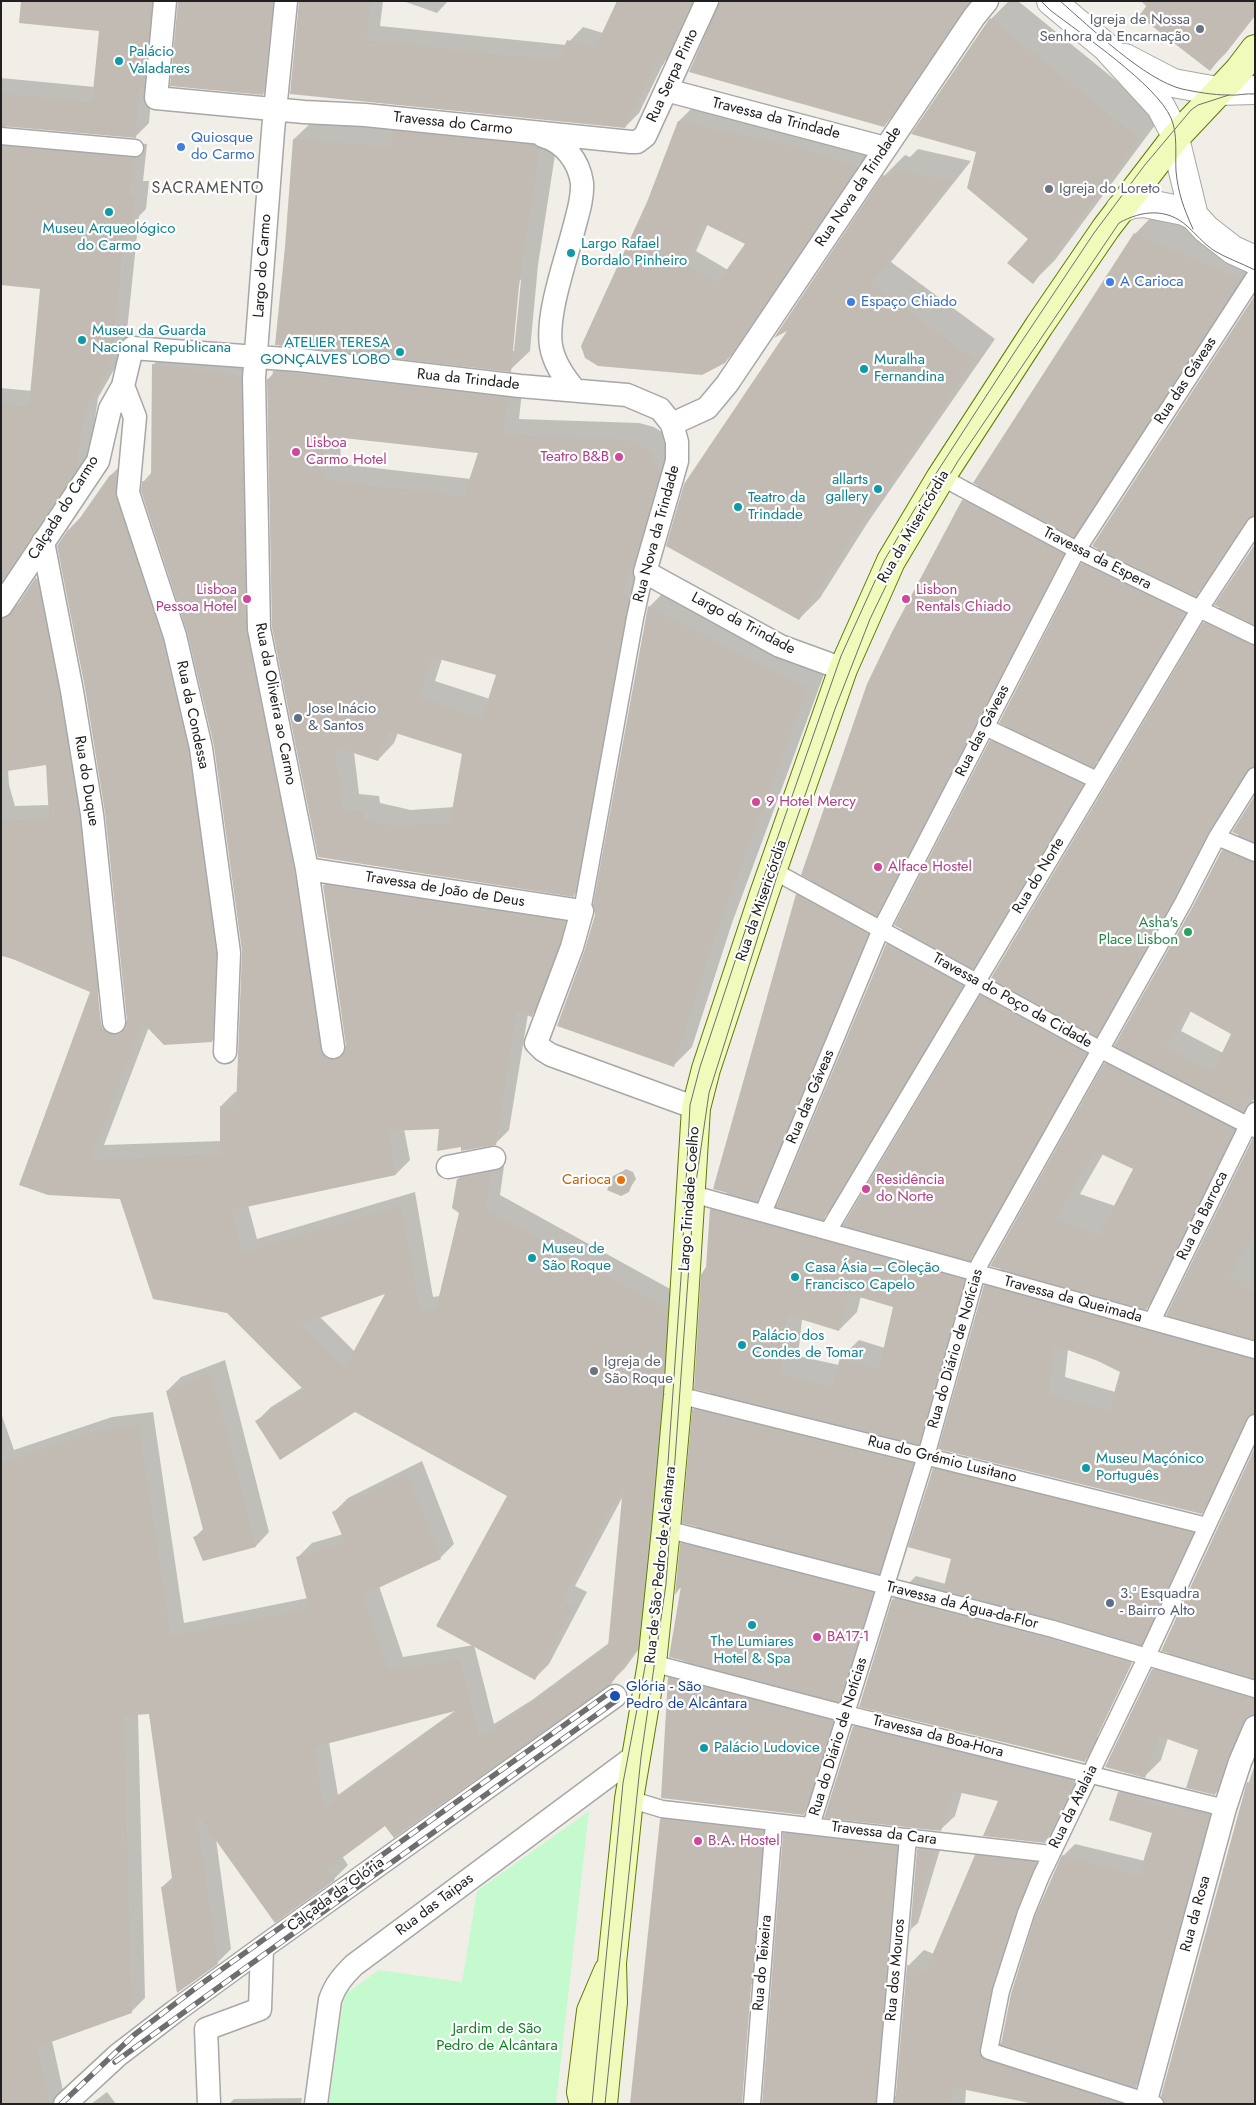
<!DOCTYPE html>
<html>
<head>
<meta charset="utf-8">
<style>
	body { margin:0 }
	#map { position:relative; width:1256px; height:2105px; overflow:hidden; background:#f1eee7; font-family:Jost,sans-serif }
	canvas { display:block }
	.frame { position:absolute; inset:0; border:2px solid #202020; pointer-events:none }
</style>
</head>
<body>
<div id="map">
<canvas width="1256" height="2105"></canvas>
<div class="frame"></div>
</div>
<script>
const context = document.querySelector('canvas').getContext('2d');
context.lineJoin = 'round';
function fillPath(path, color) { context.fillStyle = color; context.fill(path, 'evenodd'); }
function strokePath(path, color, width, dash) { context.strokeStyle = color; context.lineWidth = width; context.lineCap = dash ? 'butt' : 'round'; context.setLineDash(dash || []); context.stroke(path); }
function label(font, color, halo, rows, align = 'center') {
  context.font = font + ' Jost,sans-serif'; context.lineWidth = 4.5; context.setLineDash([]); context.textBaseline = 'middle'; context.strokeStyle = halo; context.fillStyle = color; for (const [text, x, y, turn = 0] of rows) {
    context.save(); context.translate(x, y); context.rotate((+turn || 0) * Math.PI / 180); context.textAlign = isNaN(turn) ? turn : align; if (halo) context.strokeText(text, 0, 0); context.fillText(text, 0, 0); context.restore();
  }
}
fillPath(new Path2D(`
	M589,1811L556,2104H329L344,1995L379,1970L462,1982L477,1891Z`), '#c4face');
fillPath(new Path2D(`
	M23,1H164L153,76L149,123L135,137L4,125L15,132L147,144L143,181H149L146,209L139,216L125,350L98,398L90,454L8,603L18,605L37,578L50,564L124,1020L128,1021L106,812L86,688L58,546L70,528L83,515L111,475L125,461L202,736L226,1027L212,1041L149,1027L104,1145L221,1141V1106L235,1092H238L243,951L215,746L189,632L143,491L144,481L152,472L154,364L168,350L255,362L260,617L342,1045L347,1046L324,885L338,871L579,908L546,1001L531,1015L528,1014L509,1130L495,1144L463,1146L440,1128L404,1129L410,1160L396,1174L248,1205L257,1239L415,1192L433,1297L440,1296L461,1213L458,1179L472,1165L505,1159L500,1195L681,1295L652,1631L625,1668L610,1683L385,1824L342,1856L348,1865L334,1879L275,1921L216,1839L231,1949L217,1963L162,1887L173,1877L150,1712L138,1713L145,1998L131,2012L52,2041L66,2104H1V1413L14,1450L112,1417L153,1412L184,1623L308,1598L298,1557L312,1543L343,1534L334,1512L348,1498L422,1461L454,1544L440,1558L379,1586L403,1657L474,1645L494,1724L532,1700L609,1643L623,1496L575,1586L587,1592L549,1664L535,1678L508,1495L354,1411L257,1421L271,1407L303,1387L121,1197L49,1194L92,991L20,961L2,956L1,959V388L32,391L41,288L1,284V78L95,87L100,30ZM47,763L50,805L15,806L9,785L8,769ZM99,991L103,1029L100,1030L97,996ZM388,1291L355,1352L320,1317ZM456,1710L338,1795L329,1742Z
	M179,1H285L277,80L263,94Z
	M300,1H383L380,26L566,45L583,27L603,33L618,1H699L677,50L664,62L639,113L625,127L291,93Z
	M403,1H448L437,13Z
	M721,1H973L898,111L884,125Z
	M1009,1H1018L1161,117L1055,260L1033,282L1030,239L977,151L913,133L991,19Z
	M1141,1H1255V16L1226,53L1210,69Z
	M691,109L820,138L868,154L737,349L725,362L648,202L679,121ZM708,224L747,243L728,270L696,251Z
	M314,120L559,129L538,265L530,351L510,370L287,247L294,139ZM518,279L521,280L514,351H511Z
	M918,149L971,161L891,262L995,339L868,522L820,598L799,619L791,328L884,176L905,155L910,157Z
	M1159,209L1255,269L1098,511L1082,527L1087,530L901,890L780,1177L757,1200L778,1205L887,944L903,929L991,741L1007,725L1082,564L1099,548L1254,515L1212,579L1198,593L1203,595L1111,747L1096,763L1101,765L992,948L977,963L982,966L842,1199L823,1218L845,1224L981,996L997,980L1204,623L1220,607L1255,546V765L1224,815L1112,1019L1104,1027L1109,1030L993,1235L970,1259L982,1262L829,1788L803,1814L669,1678L686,1660L683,1585L676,1592L681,1544L699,1526L694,1409L711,1392L707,1268L711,1210L728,1192L797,895L812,879L893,633L963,500L979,485L1135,234ZM861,1296L895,1306L885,1348L859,1340L841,1358L839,1365L798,1356L802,1319L839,1330L857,1312Z
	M290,356L523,382L519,419L639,423L654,427L667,435L676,455L590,879L574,895L319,856L268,379ZM341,437L480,451L471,479L340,464ZM442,659L498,674L490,699L435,681ZM398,733L463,753L454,807L411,810L380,803L379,796L359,794L354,752L378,760L394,743Z
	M668,588L826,669L732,923L692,1047L673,1066L585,952L596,915L649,607Z
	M1255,798V1100H1252L1255,1102V1113L1172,1282L1145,1310L1167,1316L1255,1138V1416L1217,1497L1201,1513L940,1448L985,1286L1002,1268L1105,1064L1121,1048L1223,851L1239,834ZM1191,1011L1232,1033L1223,1053L1181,1031ZM1103,1154L1135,1169L1115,1206L1080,1194ZM1068,1349L1098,1360L1121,1371L1115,1392L1065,1377Z
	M626,1169L633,1172L636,1179L628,1191L614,1177Z
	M225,1360L269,1532L256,1546L194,1538L204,1528L167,1391L181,1377Z
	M1255,1450V1714L1244,1740L1231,1778L1215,1794L1200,1750L1168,1738L1161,1760L1145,1776L1153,1670L1170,1652Z
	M945,1457L1204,1521L1108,1737L1084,1761L893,1599L916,1576L946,1584L953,1559L934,1469ZM1134,1657L1136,1658L1098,1737H1096Z
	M868,1712L1088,1767L1059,1827L1044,1842L1000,1800L962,1792L955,1816L940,1830L854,1727Z
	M1255,1764V2104H1040L966,2088L965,2104H763L784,1834L800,1818L913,1831L891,2087L895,2096H897L908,1966L924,1950L934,1954L976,1856L992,1840L1051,1847L1032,1893L997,2042L1002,2043L1063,1856L1075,1844L1145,1861L1153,1832L1119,1792L1131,1780L1221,1802L1148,2074L1135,2087L1148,2092L1158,2101L1165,2100L1239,1812Z
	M676,1804L778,1816L766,1970L751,1985L661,1819Z
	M927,1841L942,1843L918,1923L911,1929L918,1849Z
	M107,2092L116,2104H91Z
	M302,2098L301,2104H229L234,2099Z`), '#0003');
fillPath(new Path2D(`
	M21,1H152L144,87H140L136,138L1,126V93L92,102L99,31L19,23Z
	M178,1H273L263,95L170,86Z
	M299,1H371L367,40L559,60L567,40L595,48L617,1H692L663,65L657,64L625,128L290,94Z
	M720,1H970L884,127L689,72Z
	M1150,1H1255V13L1210,71L1139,16Z
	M990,18L1140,139L1033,284L1007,263L1028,239L967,188L976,152L911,134Z
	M678,121L807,149L858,167L725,363L702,375L598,366L585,358L581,346L647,202ZM703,223L745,244L718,282L685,264Z
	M393,131L534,145L540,149L519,286L511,372L275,345L285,247L293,139L390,146Z
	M1,146L134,158L130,195H135L132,225H126L111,366L84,413L77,469L1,582V403L29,406L40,289L1,285Z
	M896,169L952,181L871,284L976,360L847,545L799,620L666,546L684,484L787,331L774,338L883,175L891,178Z
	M1134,233L1241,279L1074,537L973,483Z
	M1255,295V515L1247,520L1196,596L1092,546Z
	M152,364L241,375L246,631L294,871L320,1049L322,1055L328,1059L335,1060L341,1057L345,1052L346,1046L323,885L565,922L560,943L532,1017L517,1012L496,1145L461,1151V1147L437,1151L439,1129L389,1131L396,1175L232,1210L243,1252L401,1205L420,1310L436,1309L459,1213L452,1208L457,1179L492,1172L486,1209L668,1309L662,1394L638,1646L611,1684L394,1838L385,1826L327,1869L335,1880L275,1923L197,1814L218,1964L177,1993L161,1887L173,1885L149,1714L124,1716L132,2013L37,2047L50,2104H1V1463L97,1431L139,1425L171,1636L309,1608L296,1557L345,1542L332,1512L408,1474L441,1559L363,1595L389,1670L460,1659L480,1737L516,1714L608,1647L623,1487L562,1600L574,1607L535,1680L436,1626L507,1496L355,1412L280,1460L255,1421L304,1390L227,1313L153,1299L120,1199L48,1195L19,1185L90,992L1,954V820L49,818L46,765L1,772V619L7,618L12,613L36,577L59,693L79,816L101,1023L103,1029L108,1034L116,1035L121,1033L126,1028L127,1021L105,813L85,688L57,546L69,528L68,535L110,475L116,476V497L162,640L188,750L216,954L212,1042L164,1045L143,1023L91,1159L220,1154V1106L236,1107L242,951L214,746L187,632L141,491L142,481L151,482ZM385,1294L344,1369L300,1325ZM459,1710L324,1808L314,1747Z
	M273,371L508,398L504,434L622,439L638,443L651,451L660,472L640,543L622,593L629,597L574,897L318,857L272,628L267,379H272ZM325,436L389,443L478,453L464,496L324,479ZM432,657L496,675L482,718L420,697ZM389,731L462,754L450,822L394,826L364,819L363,812L343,809L335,747L378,761Z
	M962,500L1064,554L877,916L801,875L867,684L892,632Z
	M1255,544V625L1214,605Z
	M1081,563L1185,613L1093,767L999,723Z
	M648,606L808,688L713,943L674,1067L557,1026L584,952L595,915L593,905Z
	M1203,622L1255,646V766L1247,771L1208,832L1174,898L1096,1036L991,978Z
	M990,740L1083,784L973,969L894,925Z
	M1255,795V842L1232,832Z
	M1222,850L1255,863V1085L1242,1111L1114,1046L1192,908ZM1186,1009L1231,1034L1213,1072L1166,1047Z
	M796,894L868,934L757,1201L713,1189Z
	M886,944L963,986L823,1220L776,1207Z
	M980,995L1087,1054L970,1261L843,1225Z
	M1104,1063L1235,1130L1146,1310L990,1266ZM1095,1151L1133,1169L1099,1235L1056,1220Z
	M1253,1138L1255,1139V1229L1230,1278L1241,1282L1240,1286L1255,1293V1340L1166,1315Z
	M621,1172L629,1176L632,1184L629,1192L621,1196L607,1190L613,1176Z
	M710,1209L965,1280L919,1444L694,1389L701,1275L706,1267ZM849,1294L893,1307L879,1369L840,1358L832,1386L781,1374L787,1315L839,1331Z
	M984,1285L1255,1360V1413L1250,1415L1246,1419L1202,1514L938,1449ZM1054,1345L1098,1361L1120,1372L1109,1411L1049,1393Z
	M211,1372L256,1547L203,1561L193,1537L204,1533L166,1391Z
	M692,1409L913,1464L879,1574L682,1523Z
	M1255,1447V1678L1161,1651Z
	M933,1468L1193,1533L1141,1645L1056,1619L943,1590L951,1559L908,1547Z
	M680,1543L873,1593L839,1702L669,1657L681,1586L675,1595Z
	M892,1599L1050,1639L1132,1663L1085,1762L859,1707Z
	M1152,1669L1255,1699L1252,1715L1243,1722L1228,1757L1215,1795L1186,1788L1198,1750L1159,1736L1145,1778L1105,1767Z
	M668,1677L833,1721L804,1815L661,1798Z
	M853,1726L1075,1781L1045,1843L983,1836L998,1801L953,1791L941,1831L824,1818Z
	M1247,1782L1255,1784V2104H1165L1161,2096Z
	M1118,1792L1139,1797L1138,1800L1179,1810L1180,1807L1210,1814L1136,2087L1001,2044L1011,1994L1035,1916L1062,1855L1139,1875L1152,1833L1109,1820Z
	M660,1819L763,1831L742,2104H630Z
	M783,1833L897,1846L875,2104H762Z
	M917,1849L935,1851L910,1933Z
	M975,1855L1036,1862L1016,1910L991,1988L979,2049L982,2058L1121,2104H1034L952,2087L951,2104H895L907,1965L925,1972Z`), '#c1bbb3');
const pedestrian = new Path2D(`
	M1,136L135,148
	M941,477L1077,550L1255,636
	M985,727L1097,780
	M1217,837L1255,853
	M772,870L1101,1050L1255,1129
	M582,911L635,618L645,572
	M689,1193L1255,1350
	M763,1213L881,929L1077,550L1255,276
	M828,1231L1199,610L1255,525
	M1152,1321L1255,1111
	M678,1395L1207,1526
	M666,1529L1053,1629L1255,1689
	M652,1663L846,1714L1225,1808
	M629,1799L662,1809L1051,1854
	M811,1826L926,1456L979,1265L1183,903L1217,837L1255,776
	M752,2104L774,1822
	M885,2104L908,1837
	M1155,2104L989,2051L1001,1991L1026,1913L1041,1876L1147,1656L1255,1423`);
const minor = new Path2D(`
	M165,1L156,98L304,112L365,115L631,142H637L645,136L707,1
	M286,1L273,131L254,378L259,629L307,869L333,1047
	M666,90L885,148
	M543,136C564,142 579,161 582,183C583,198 578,213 574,228C566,260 546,314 551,346C554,363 563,376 574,389
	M123,386L135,417L128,493L175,636L201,748L229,953L225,1052
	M672,424L707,408L727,384L974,17L987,1
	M43,542L72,691L92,814L114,1022
	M1,606L98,461L110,409L123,386L132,348L299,360L520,386L627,395L660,409L672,424L677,442V461L645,572L780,646L843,669
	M307,869L582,911L572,947L536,1043L543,1050L551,1055L696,1108
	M448,1167L494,1158
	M65,2104L118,2055L174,2012L262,1948L615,1696
	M209,2104L206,2029L260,2009L262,1948
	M316,2104L330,2000C335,1985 343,1976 354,1965L635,1756
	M1145,2104L1225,1808L1240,1762L1255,1727`);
const tertiary = new Path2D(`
	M1051,1L1106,47L1161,107L1173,130L1194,216
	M1125,58L1173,83L1217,91L1255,90
	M1120,209L1132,204L1144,203L1184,211L1194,216L1206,229L1233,250L1255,260`);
const secondary = new Path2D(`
	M584,2104L581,2092L591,2011L608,1971
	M603,2104L613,2002L612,1963L629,1799L652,1663L666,1529L678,1395L696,1108L706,1069L764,894L843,669L891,561L941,477L1039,326L1106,228L1175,138L1239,70L1255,49`);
strokePath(pedestrian, '#a7a7a7', 19);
strokePath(minor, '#a7a7a7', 25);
strokePath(tertiary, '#a7a7a7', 30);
strokePath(secondary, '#617905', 30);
strokePath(pedestrian, '#fff', 16);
strokePath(minor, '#fff', 22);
strokePath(tertiary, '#fff', 28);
strokePath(secondary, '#f0fabb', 28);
strokePath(new Path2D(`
	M1041,1L1050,10C1081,34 1156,84 1171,118C1178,134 1175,154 1176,171C1178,193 1184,209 1193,229
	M1060,1C1090,27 1145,80 1182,89C1196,92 1213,95 1228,95C1237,96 1246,93 1255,94
	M592,2104L623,1783L648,1651L664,1520L681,1277L690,1105L700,1067L746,928L841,656L885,559L935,475L1016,350L1094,233L1144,166L1191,110L1198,105L1229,95
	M605,2104L641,1757L666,1584L694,1196L709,1093L778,873L835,709L870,619L897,563L958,461L1119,223C1142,210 1167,208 1187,226C1196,234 1203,243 1213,250C1226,258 1241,263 1255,270`), '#6e6e6e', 1);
const rail = new Path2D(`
	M115,2062L617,1700
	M61,2104L134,2035L197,1987L612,1691`);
strokePath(rail, '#6e6e6e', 5.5);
strokePath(rail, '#fff', 4, [11]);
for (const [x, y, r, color] of [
	[1200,29,5,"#6b7280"],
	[119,61,5,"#0f9aa8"],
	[181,147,5,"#3f7fe0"],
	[1049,189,5,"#6b7280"],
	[109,212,5,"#0f9aa8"],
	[571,253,5,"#0f9aa8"],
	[1110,282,5,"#3f7fe0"],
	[851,302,5,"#3f7fe0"],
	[82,340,5,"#0f9aa8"],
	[400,352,5,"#0f9aa8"],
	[864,369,5,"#0f9aa8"],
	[296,452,5,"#d1479c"],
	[619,457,5,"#d1479c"],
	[878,489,5,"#0f9aa8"],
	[738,507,5,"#0f9aa8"],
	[247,599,5,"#d1479c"],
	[906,599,5,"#d1479c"],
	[298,718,5,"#5c6f8a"],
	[756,802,5,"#d1479c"],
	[878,867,5,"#d1479c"],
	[1188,932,5,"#2e9e5b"],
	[621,1180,5,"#e8710a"],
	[866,1189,5,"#d1479c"],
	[532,1258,5,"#0f9aa8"],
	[795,1277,5,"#0f9aa8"],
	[742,1345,5,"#0f9aa8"],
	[594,1371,5,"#6b7280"],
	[1086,1468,5,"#0f9aa8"],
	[1110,1603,5,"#5c6f8a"],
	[752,1625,5,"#0f9aa8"],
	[817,1637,5,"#d1479c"],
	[615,1696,6,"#1a4fb4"],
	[704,1748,5,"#0f9aa8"],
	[698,1841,5,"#d1479c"]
]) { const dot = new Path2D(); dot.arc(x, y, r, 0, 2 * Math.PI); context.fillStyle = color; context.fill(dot); strokePath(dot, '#fff', 2); }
label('15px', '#5b616d', '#fff', [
	["Igreja de Nossa",1190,20,"right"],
	["Senhora da Encarnação",1190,37,"right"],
	["Igreja do Loreto",1059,189],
	["Igreja de",604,1362],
	["São Roque",604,1379]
], 'left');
label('15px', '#0d838f', '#fff', [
	["Palácio",129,52],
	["Valadares",129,69],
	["Museu Arqueológico",109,229,"center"],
	["do Carmo",109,246,"center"],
	["Largo Rafael",581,244],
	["Bordalo Pinheiro",581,261],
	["Museu da Guarda",92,331],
	["Nacional Republicana",92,348],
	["ATELIER TERESA",390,343,"right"],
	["GONÇALVES LOBO",390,360,"right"],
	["Muralha",874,360],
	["Fernandina",874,377],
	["allarts",868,480,"right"],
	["gallery",868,497,"right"],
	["Teatro da",748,498],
	["Trindade",748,515],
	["Museu de",542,1249],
	["São Roque",542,1266],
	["Casa Ásia – Coleção",805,1268],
	["Francisco Capelo",805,1285],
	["Palácio dos",752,1336],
	["Condes de Tomar",752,1353],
	["Museu Maçónico",1096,1459],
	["Português",1096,1476],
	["The Lumiares",752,1642,"center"],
	["Hotel & Spa",752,1659,"center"],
	["Palácio Ludovice",714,1748]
], 'left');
label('15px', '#202020', '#fff', [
	["Rua Serpa Pinto",673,76,-65],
	["Travessa da Trindade",776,119,14],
	["Travessa do Carmo",453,124,6],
	["Rua Nova da Trindade",859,187,-56],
	["Largo do Carmo",263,266,-86],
	["Rua da Trindade",468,380,6],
	["Rua das Gáveas",1186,381,-57],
	["Calçada do Carmo",64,508,-58],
	["Rua da Misericórdia",914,527,-60],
	["Rua Nova da Trindade",657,534,-75],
	["Travessa da Espera",1097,559,27],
	["Largo da Trindade",743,624,28],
	["Rua da Oliveira ao Carmo",275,704,79],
	["Rua da Condessa",192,715,78],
	["Rua das Gáveas",983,731,-63],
	["Rua do Duque",86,781,81],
	["Rua do Norte",1039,876,-59],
	["Travessa de João de Deus",445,890,9],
	["Rua da Misericórdia",762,901,-71],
	["Travessa do Poço da Cidade",1012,1001,29],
	["Rua das Gáveas",811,1097,-67],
	["Largo Trindade Coelho",690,1199,-86],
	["Rua da Barroca",1203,1216,-64],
	["Travessa da Queimada",1073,1300,15],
	["Rua do Diário de Notícias",956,1349,-74],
	["Rua do Grémio Lusitano",942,1460,14],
	["Rua de São Pedro de Alcântara",661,1565,-84],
	["Travessa da Água-da-Flor",962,1606,14],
	["Rua do Diário de Notícias",839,1737,-73],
	["Travessa da Boa-Hora",938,1737,14],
	["Rua da Atalaia",1074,1807,-64],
	["Travessa da Cara",884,1834,7],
	["Calçada da Glória",336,1895,-36],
	["Rua das Taipas",435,1905,-37],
	["Rua da Rosa",1196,1914,-75],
	["Rua do Teixeira",763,1963,-85],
	["Rua dos Mouros",896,1970,-85]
]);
label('15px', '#366cbe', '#fff', [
	["Quiosque",191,138],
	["do Carmo",191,155],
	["A Carioca",1120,282],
	["Espaço Chiado",861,302]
], 'left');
label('15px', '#b23c85', '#fff', [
	["Lisboa",306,443],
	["Carmo Hotel",306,460],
	["Teatro B&B",609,457,"right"],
	["Lisboa",237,590,"right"],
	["Pessoa Hotel",237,607,"right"],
	["Lisbon",916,590],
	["Rentals Chiado",916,607],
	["9 Hotel Mercy",766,802],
	["Alface Hostel",888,867],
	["Residência",876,1180],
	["do Norte",876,1197],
	["BA17-1",827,1637],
	["B.A. Hostel",708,1841]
], 'left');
label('15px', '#4e5e75', '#fff', [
	["Jose Inácio",308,709],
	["& Santos",308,726],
	["3.ª Esquadra",1120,1594],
	["- Bairro Alto",1120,1611]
], 'left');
label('15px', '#27864d', '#fff', [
	["Asha's",1178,923],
	["Place Lisbon",1178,940]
], 'right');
label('15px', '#c56008', '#fff', [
	["Carioca",611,1180]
], 'right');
label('15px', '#164399', '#fff', [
	["Glória - São",626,1687],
	["Pedro de Alcântara",626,1704]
], 'left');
label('15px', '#0c8121', '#fff', [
	["Jardim de São",497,2029],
	["Pedro de Alcântara",497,2046]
]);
context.letterSpacing = '1px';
label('16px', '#535353', '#fff', [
	["SACRAMENTO",208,189]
]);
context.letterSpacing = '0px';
</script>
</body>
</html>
